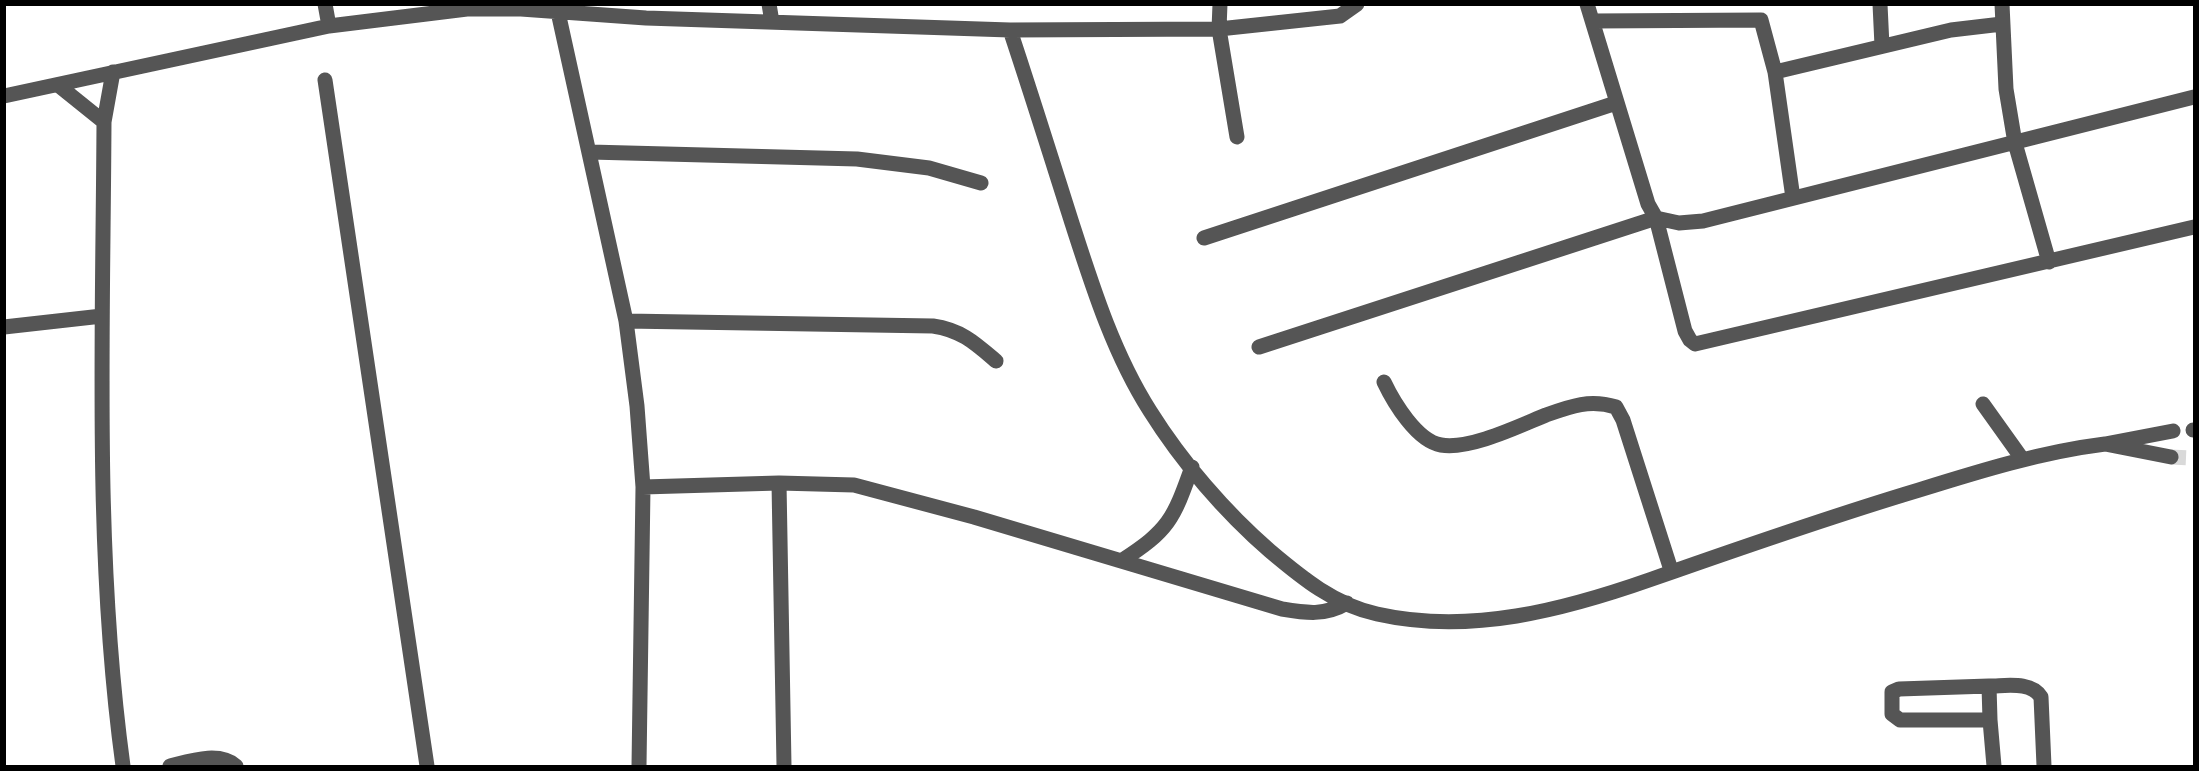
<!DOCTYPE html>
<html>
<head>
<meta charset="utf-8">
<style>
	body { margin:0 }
	#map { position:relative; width:2199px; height:771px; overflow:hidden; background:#fff; font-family:"PT Sans Narrow",sans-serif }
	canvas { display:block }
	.frame { position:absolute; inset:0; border:6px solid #000; pointer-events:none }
</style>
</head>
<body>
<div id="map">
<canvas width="2199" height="771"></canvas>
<div class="frame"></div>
</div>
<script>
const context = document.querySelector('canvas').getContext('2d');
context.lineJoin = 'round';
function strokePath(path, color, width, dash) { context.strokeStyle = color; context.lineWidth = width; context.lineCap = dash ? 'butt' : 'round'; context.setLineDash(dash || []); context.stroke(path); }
strokePath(new Path2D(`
	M2171,457L2194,458`), '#d9d9d9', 15, [15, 8]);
strokePath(new Path2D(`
	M325,4L329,26
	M769,4L772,22
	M1220,4L1219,29L1237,137
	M1587,4L1648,204L1656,218L1685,331L1690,340L1695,344L2194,227
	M1880,4L1882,46
	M2002,4L2006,89L2015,143L2049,262
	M558,12L626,321L637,406L643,487L639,766
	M1593,21L1761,20L1775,72L1951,30L2002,24
	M1010,30C1031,93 1051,157 1071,220C1092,285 1113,353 1150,411C1182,462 1225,512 1270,551C1302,578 1335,605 1377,614C1470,635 1564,610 1652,579C1740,548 1829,517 1919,490C1980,471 2041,452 2105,444
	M113,72L104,122C103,336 94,554 123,766
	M1775,72L1793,198
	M325,80L427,766
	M58,85L104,122
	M4,96L329,26L467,9H521L646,18L1010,30L1219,29L1340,16L1357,4
	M590,152L857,159L929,168L981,183
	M1204,238L1616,103
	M626,321L933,326C961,330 975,343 996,361
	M4,327L102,316
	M1259,347L1656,218L1679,223L1703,221L2194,97
	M1384,382C1394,403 1417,441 1441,445C1470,450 1519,426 1546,415C1571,406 1590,399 1616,407L1623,420L1671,570
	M1983,404L2023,460
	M2193,430H2194
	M2171,457L2105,444L2173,431
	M779,483L784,766
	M643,487L779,483L854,485L974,517L1282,609C1306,613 1325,616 1347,603
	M1121,561C1169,530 1173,520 1192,467
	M1989,686L1899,689L1892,692V714L1900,720H1990L1994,766
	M1990,720L1989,686C2006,686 2031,681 2041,697L2044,766
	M170,766C190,761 219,751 236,766`), '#555', 15);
</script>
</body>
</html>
